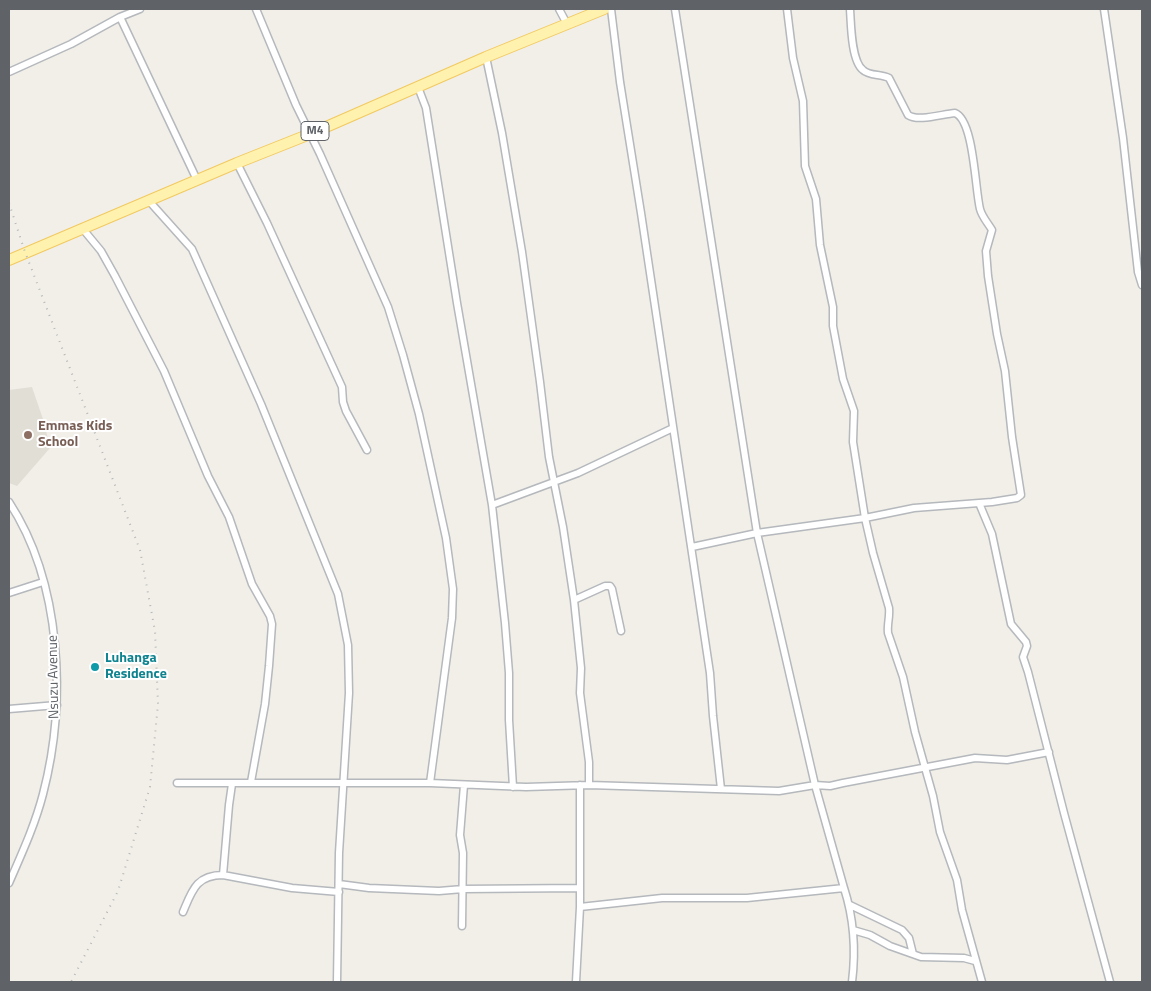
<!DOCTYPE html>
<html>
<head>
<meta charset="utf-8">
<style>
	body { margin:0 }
	#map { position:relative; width:1151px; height:991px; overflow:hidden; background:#f1efe8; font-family:"Titillium Web",sans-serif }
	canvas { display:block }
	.frame { position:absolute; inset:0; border:10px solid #5f6368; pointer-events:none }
</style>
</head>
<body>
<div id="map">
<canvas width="1151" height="991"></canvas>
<div class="frame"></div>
</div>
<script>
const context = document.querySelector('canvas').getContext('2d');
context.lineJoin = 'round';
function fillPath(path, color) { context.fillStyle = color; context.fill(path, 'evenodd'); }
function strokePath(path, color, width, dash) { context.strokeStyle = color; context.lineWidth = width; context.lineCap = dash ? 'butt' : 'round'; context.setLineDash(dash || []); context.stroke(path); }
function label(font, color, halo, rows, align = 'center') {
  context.font = font + ' "Titillium Web",sans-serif'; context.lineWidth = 4; context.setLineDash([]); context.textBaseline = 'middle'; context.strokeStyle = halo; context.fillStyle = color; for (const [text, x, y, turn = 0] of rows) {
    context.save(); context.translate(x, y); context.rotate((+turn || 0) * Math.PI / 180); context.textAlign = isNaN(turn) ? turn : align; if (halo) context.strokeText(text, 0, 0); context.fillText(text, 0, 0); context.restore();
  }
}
fillPath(new Path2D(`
	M32,387L44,422L50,448L17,486L9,483V390Z`), '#e1ded6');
const minor = new Path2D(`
	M256,9L296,105L320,154L388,307L403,355L419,414L446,538L453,589L452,618L430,783
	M559,9L567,24
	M611,9L620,82L641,213L710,673L713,716L721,789
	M787,9L793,58L803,101L805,166L816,199L820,245L833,307V326L843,379L854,411L853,442L865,518L873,553L889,608C890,617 887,624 888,633L903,677L915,732L933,796L940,832L957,880L962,910L982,982
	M1104,9L1123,138L1138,272L1142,285
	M120,17L197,180
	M486,57L502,133L522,252L540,382L549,457L563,527L574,600L581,668L580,693L589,762V785
	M9,72L71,44L120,17L140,9
	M418,87L426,108L457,303L492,505L505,623L509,673V720L513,787
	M237,163L267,223L342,387L343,402L346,411L367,450
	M149,201L192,249L261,404L338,594L348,645L349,693L339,853L337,982
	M82,228L101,251L115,276L164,371L208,476L229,517L252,584L270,616L272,624L269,666L265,704L251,782
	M9,502C62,583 67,702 43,794C35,825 22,853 9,883
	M979,503L992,534L1011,624L1026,642L1027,646L1023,657L1028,672L1064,813L1110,982
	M492,505L578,473L673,428
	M692,547L757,533L865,518L914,508L992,502L1017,498L1021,495L1012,437L1005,371L997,334L988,276L986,251L992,230C988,223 982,217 980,209C975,189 974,120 955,113C942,114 918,122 908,115L889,78C881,74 869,76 863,70C851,61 851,23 850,9
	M9,593L43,582
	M574,600L605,586H610L612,589L621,631
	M9,709L57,705
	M177,783H430L526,787L589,785L779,791L815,785L757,533L675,9
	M223,875L292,888L339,892
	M339,884L369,888L439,891L463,889L580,888
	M844,888C854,919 856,950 852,982
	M850,905L902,930L909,938L913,954
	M580,907L662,898H747L844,888L815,785L830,786L843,783L975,758L1007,760L1049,752
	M183,912C192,891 196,875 223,875L229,805L232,784
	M462,926L463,853L460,835L464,785
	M853,930L870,935L890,946L921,957L964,958L975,961
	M576,982L580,907V785`);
const primary = new Path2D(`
	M9,260L237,163L310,134L486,57L604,9`);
strokePath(minor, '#b5b8bc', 9);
strokePath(primary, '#f2c960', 12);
strokePath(minor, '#fff', 6);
strokePath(primary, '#fff2af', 10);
strokePath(new Path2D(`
	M9,203L25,252L140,550L155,631L158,704L150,787L118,891L71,982`), '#b6b7b8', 2, [1, 6]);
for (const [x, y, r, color] of [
	[28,435,5,"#8d6e63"],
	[95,667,5,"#0f9aa8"]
]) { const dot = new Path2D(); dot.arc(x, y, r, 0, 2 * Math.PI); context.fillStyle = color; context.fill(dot); strokePath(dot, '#fff', 2); }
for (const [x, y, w] of [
	[315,131,28]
]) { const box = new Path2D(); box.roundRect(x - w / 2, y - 9.5, w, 19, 4); context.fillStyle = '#fff'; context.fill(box); strokePath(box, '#5f6368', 1); }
label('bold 12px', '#5f6368', null, [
	["M4",315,131]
]);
label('bold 14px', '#785e54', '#fff', [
	["Emmas Kids",38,427],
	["School",38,443]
], 'left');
label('bold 14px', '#0d838f', '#fff', [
	["Luhanga",105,659],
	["Residence",105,675]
], 'left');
label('14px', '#5f6368', '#fff', [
	["Nsuzu Avenue",54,677,-91]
]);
</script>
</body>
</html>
